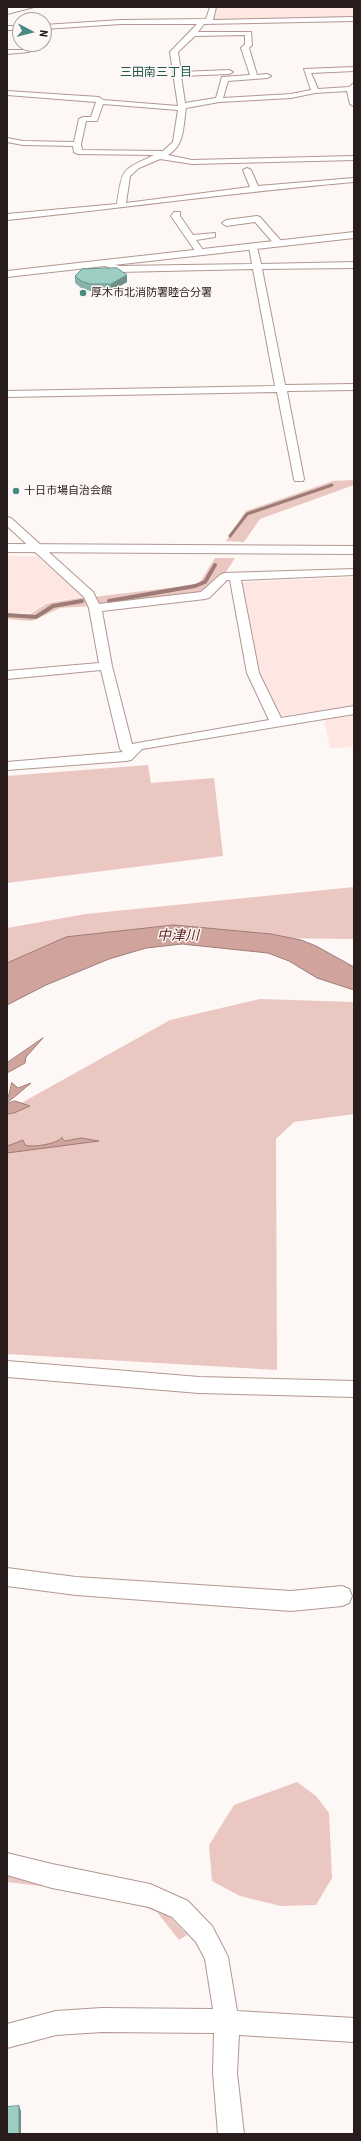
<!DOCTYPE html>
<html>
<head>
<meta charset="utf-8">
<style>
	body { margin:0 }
	#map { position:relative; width:361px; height:2141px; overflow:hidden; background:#fdf7f6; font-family:"Roboto Condensed",sans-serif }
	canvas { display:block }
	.frame { position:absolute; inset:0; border:8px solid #281d1c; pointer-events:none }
	.north { position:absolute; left:12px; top:12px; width:40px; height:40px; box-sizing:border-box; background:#fdf7f6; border:1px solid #a8a09f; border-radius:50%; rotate:97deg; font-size:11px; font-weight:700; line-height:16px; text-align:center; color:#281d1c }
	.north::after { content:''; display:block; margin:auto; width:14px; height:18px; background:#488c81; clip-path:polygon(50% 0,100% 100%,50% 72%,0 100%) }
</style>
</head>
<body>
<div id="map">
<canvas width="361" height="2141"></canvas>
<div class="frame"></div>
<div class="north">N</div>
</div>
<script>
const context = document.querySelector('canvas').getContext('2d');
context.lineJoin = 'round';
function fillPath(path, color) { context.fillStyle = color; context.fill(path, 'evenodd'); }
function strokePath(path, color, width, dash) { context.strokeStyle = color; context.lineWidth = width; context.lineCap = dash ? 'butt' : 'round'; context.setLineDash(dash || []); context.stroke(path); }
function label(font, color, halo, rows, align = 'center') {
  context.font = font + ' "Roboto Condensed","Noto Sans JP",sans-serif'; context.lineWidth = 3; context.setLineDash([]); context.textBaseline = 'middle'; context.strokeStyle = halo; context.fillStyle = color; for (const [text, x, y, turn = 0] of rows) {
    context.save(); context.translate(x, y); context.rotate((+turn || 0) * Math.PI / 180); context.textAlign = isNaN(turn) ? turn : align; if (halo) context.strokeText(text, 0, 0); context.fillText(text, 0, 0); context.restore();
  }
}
fillPath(new Path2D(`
	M215,7H354V17L217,21L212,20Z
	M7,556H37L83,597L48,602L30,613H7Z
	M354,577V705L278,717L255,663L239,584L244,582Z
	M354,713V746L330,749L324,718Z`), '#fee7e3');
fillPath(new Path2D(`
	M354,480V485L260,519L244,542L226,541L246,511L333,481Z
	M215,558H235L224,575L202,592L97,607L93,597L194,585L200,582Z
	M86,597L90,606L60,608L32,621L7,619V614H30L48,603Z
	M148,765L151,783L214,778L223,856L7,883V776Z
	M354,887V939L111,936L7,976V928L86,914Z
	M260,999L354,1002V1114L294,1122L276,1139L277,1370L7,1354V1111L170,1020Z
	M297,1782L316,1796L329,1813L332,1878L316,1905L281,1906L240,1896L212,1881L209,1845L234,1805Z
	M7,1875L120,1891L159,1905L187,1935L179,1940L157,1912L116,1895L7,1882Z`), '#ebc7c1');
const water = new Path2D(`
	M174,925L271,934L301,940L316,946L354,967V990L317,978L289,961L268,953L182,944L146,948L109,959L46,985L7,1005V963L66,937Z
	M43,1038L26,1057L25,1063L7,1073V1063Z
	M12,1083L18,1088L31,1083L7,1103Z
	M15,1101L30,1106L14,1113L7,1114V1104Z
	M62,1138L65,1141L81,1138L99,1141L7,1153V1146L23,1140L25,1145C32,1148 56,1144 62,1138Z`);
fillPath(water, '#d0a49d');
strokePath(water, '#9e7c76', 1);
strokePath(new Path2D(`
	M230,536L247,514L332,485`), '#9e7c76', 3);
strokePath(new Path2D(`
	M109,601L195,586L205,582L215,565
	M7,615L36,617L53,606L82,601`), '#9e7c76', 4);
const minor = new Path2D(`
	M210,7H216L213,20L354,17V21L204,24L198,32H251L252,45L249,48L257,75L267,74L271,76L267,78L228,81L223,98L291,94L311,90L304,69L354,67V71L311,73L318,89L349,87L354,83V106L350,104L347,91L315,93L291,98L219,102L186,108C183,126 185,145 168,155L192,160L354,156V160L192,164L160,159L139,168L130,176L126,203L250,187L243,170L247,168L251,170L258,186L354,178V182C238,192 123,208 7,220V214L117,204C123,167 121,171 154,155L78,154L74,152L73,146L23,145L7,142V138L23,141L74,142L79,119L83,117H91L96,102L7,95V91L99,97L103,100L178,106L170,52L197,24H121L44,29V25L121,20L206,19ZM245,35V44L241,48L250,75L222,77L216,98L185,103L181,76L229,74L233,72L229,70L181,72L178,52L195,36ZM103,104L178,110L173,142L163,151L82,150L81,144L86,121H97Z
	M7,26H20V30H7Z
	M32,44H40L29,52L7,54V50H23Z
	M174,212H180V216L193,235L215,233V237L196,240L205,253L204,255H198L171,216Z
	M257,216L260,217L282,242V246H276L255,222L226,226L222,223L226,220Z
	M253,244L257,247L261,264L354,262V268L262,269L285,385L354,384V390L287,391L304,479L303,481H295L294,479L277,392L7,397V391L275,386L253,269L118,272L101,264L105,261L119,266L252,264L249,247Z
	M7,517L11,518L93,592L99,604L201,592L220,575L224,573L354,569V575L241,580L259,673L281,718L354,706V714L142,749L131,760L126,761L7,770V762L123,752L120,749L101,670L7,679V671L99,663L89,608L84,597L7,526ZM227,580H230L247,673L269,720L132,744L112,666L102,611L205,599L209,598Z
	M7,1361L199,1377L354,1381V1397L199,1393L7,1377Z
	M7,1568L76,1577L291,1591L342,1586L349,1589L352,1596L349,1603L342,1606L291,1611L76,1595L7,1586Z
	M7,1853L52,1864L150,1884L188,1901L212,1926L224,1949L228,1957L237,2011L354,2018V2042L239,2035L237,2073L244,2134H218L213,2073L214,2033L102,2032L56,2035L7,2048V2024L56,2011L102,2008L213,2009L205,1959L196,1942L172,1917L149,1907L52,1888L7,1875Z`);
const tertiary = new Path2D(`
	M16,7H34L7,14V8Z
	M354,232V238L7,277V271Z
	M7,544L354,546V554L7,552Z`);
strokePath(minor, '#b29792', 2);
strokePath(tertiary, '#b29792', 2);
fillPath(minor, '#fff');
fillPath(tertiary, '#fff');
fillPath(new Path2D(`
	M75,276L127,282L111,291H90L81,288L75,283Z`), '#87b1a9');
fillPath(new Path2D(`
	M127,275V282L111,291V284Z
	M19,2106L21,2111V2134H19Z`), '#6e9089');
const building = new Path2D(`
	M117,268L127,275L111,284H90L81,281L75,276L82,269Z
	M19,2106V2134H7V2107Z`);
fillPath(building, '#9dcec4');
strokePath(building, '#6e9089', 1);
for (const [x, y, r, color] of [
	[83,293,4,"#488c81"],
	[16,491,4,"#488c81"]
]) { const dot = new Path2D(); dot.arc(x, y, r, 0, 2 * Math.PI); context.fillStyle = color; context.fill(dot); strokePath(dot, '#fdf7f6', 1.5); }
label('11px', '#281d1c', '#fdf7f6', [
	["厚木市北消防署睦合分署",91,293],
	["十日市場自治会館",24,491]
], 'left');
label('12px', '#1f574f', '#fdf7f6', [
	["三田南三丁目",156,73]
]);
label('italic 14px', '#5e261f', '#fdf7f6', [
	["中津川",178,936]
]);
</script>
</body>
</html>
